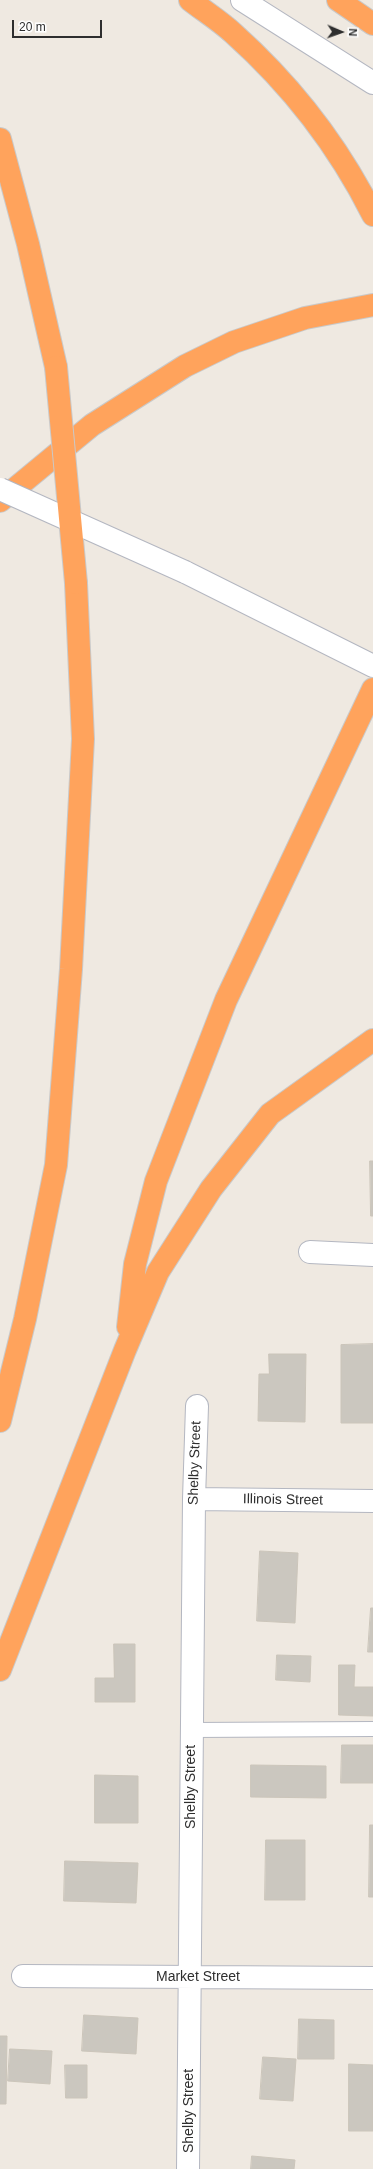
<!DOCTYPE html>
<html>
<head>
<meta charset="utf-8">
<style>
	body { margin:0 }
	#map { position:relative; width:373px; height:2169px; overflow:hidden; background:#efe9e1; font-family:Arial,sans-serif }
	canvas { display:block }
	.north { position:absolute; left:321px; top:12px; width:40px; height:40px; -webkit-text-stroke:3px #fff; paint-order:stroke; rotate:92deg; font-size:11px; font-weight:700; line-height:16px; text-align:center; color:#2e2e2e }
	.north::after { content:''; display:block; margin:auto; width:14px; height:18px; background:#2e2e2e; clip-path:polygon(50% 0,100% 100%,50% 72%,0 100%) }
	.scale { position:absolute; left:12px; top:20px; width:90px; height:18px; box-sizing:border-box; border:2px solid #2e2e2e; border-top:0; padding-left:5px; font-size:12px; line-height:14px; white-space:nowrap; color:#2e2e2e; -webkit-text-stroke:3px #fff; paint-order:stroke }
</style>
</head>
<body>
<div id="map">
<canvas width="373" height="2169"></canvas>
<div class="north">N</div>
<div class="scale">20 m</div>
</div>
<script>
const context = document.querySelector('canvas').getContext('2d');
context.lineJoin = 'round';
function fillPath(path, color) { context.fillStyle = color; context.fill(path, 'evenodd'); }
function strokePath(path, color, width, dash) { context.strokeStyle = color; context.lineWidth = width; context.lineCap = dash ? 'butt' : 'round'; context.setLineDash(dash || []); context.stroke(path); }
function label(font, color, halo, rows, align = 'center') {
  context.font = font + ' Arial,sans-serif'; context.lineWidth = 3; context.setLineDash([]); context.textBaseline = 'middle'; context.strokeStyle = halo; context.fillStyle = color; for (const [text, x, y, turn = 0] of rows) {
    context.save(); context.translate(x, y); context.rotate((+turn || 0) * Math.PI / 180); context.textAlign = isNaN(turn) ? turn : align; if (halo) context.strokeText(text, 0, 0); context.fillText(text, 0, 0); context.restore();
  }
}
const building = new Path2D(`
	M370,1161H373V1216H371Z
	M373,1344V1423H341V1345Z
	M269,1354H306L305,1422L258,1421L259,1374H269Z
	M260,1551L298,1553L295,1623L257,1621Z
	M371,1608H373V1652H368Z
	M114,1644H135V1702H95V1678H114Z
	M277,1655L311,1656L310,1682L276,1680Z
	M339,1665H355L354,1687H373V1716L339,1715Z
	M342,1745H373V1783H341Z
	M251,1765L326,1766V1798L251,1797Z
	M95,1775L138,1776V1823H95Z
	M370,1825H373V1897H369Z
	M266,1840H305V1900H265Z
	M65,1861L138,1863L136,1903L64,1901Z
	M84,2015L138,2018L136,2054L82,2051Z
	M299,2019L334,2020V2059H298Z
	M0,2036H7L6,2104H0Z
	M10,2049L52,2051L50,2084L8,2081Z
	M263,2057L296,2059L293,2101L260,2099Z
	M349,2064L373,2065V2131H349Z
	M65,2065H87V2098H66Z
	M252,2156L295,2160L294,2169H251Z`);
fillPath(building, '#cbc7bf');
strokePath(building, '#cbc5ba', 1);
const service = new Path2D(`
	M192,1730L373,1729`);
const minor = new Path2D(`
	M310,1252L373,1255
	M194,1499L373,1501
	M23,1976L373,1978
	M188,2169L194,1499L197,1406`);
const tertiary = new Path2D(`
	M242,0L373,83
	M185,572L373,666`);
const motorway = new Path2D(`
	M190,0C204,11 220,21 233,33C290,84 339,147 373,215
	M338,0L373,24
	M0,139L28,244L56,367
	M0,501L92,425L185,366L234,342L305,318L373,305
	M128,1327L135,1264L156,1181L226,1000L373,689
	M0,1421L25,1319L56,1165L71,969L83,739L76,583
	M0,1670L125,1350L158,1272L211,1189L270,1114L373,1040`);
strokePath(service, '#b4b7c1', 16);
strokePath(minor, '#b4b7c1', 24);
strokePath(tertiary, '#b4b7c1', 24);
strokePath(motorway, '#c9c9c9', 24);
strokePath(service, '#fff', 14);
strokePath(minor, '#fff', 22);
strokePath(tertiary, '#fff', 22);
strokePath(motorway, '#ffa35c', 22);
const tertiaryBridge = new Path2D(`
	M0,489L185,572`);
const motorwayBridge = new Path2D(`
	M56,367L76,583`);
strokePath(tertiaryBridge, '#b4b7c1', 24, []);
strokePath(motorwayBridge, '#c9c9c9', 24, []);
strokePath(tertiaryBridge, '#fff', 22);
strokePath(motorwayBridge, '#ffa35c', 22);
label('14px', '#2e2e2e', '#fff', [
	["Shelby Street",195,1463,-88],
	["Illinois Street",283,1500,1],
	["Shelby Street",191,1787,-90],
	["Market Street",198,1977],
	["Shelby Street",189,2111,-90]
]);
</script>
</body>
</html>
